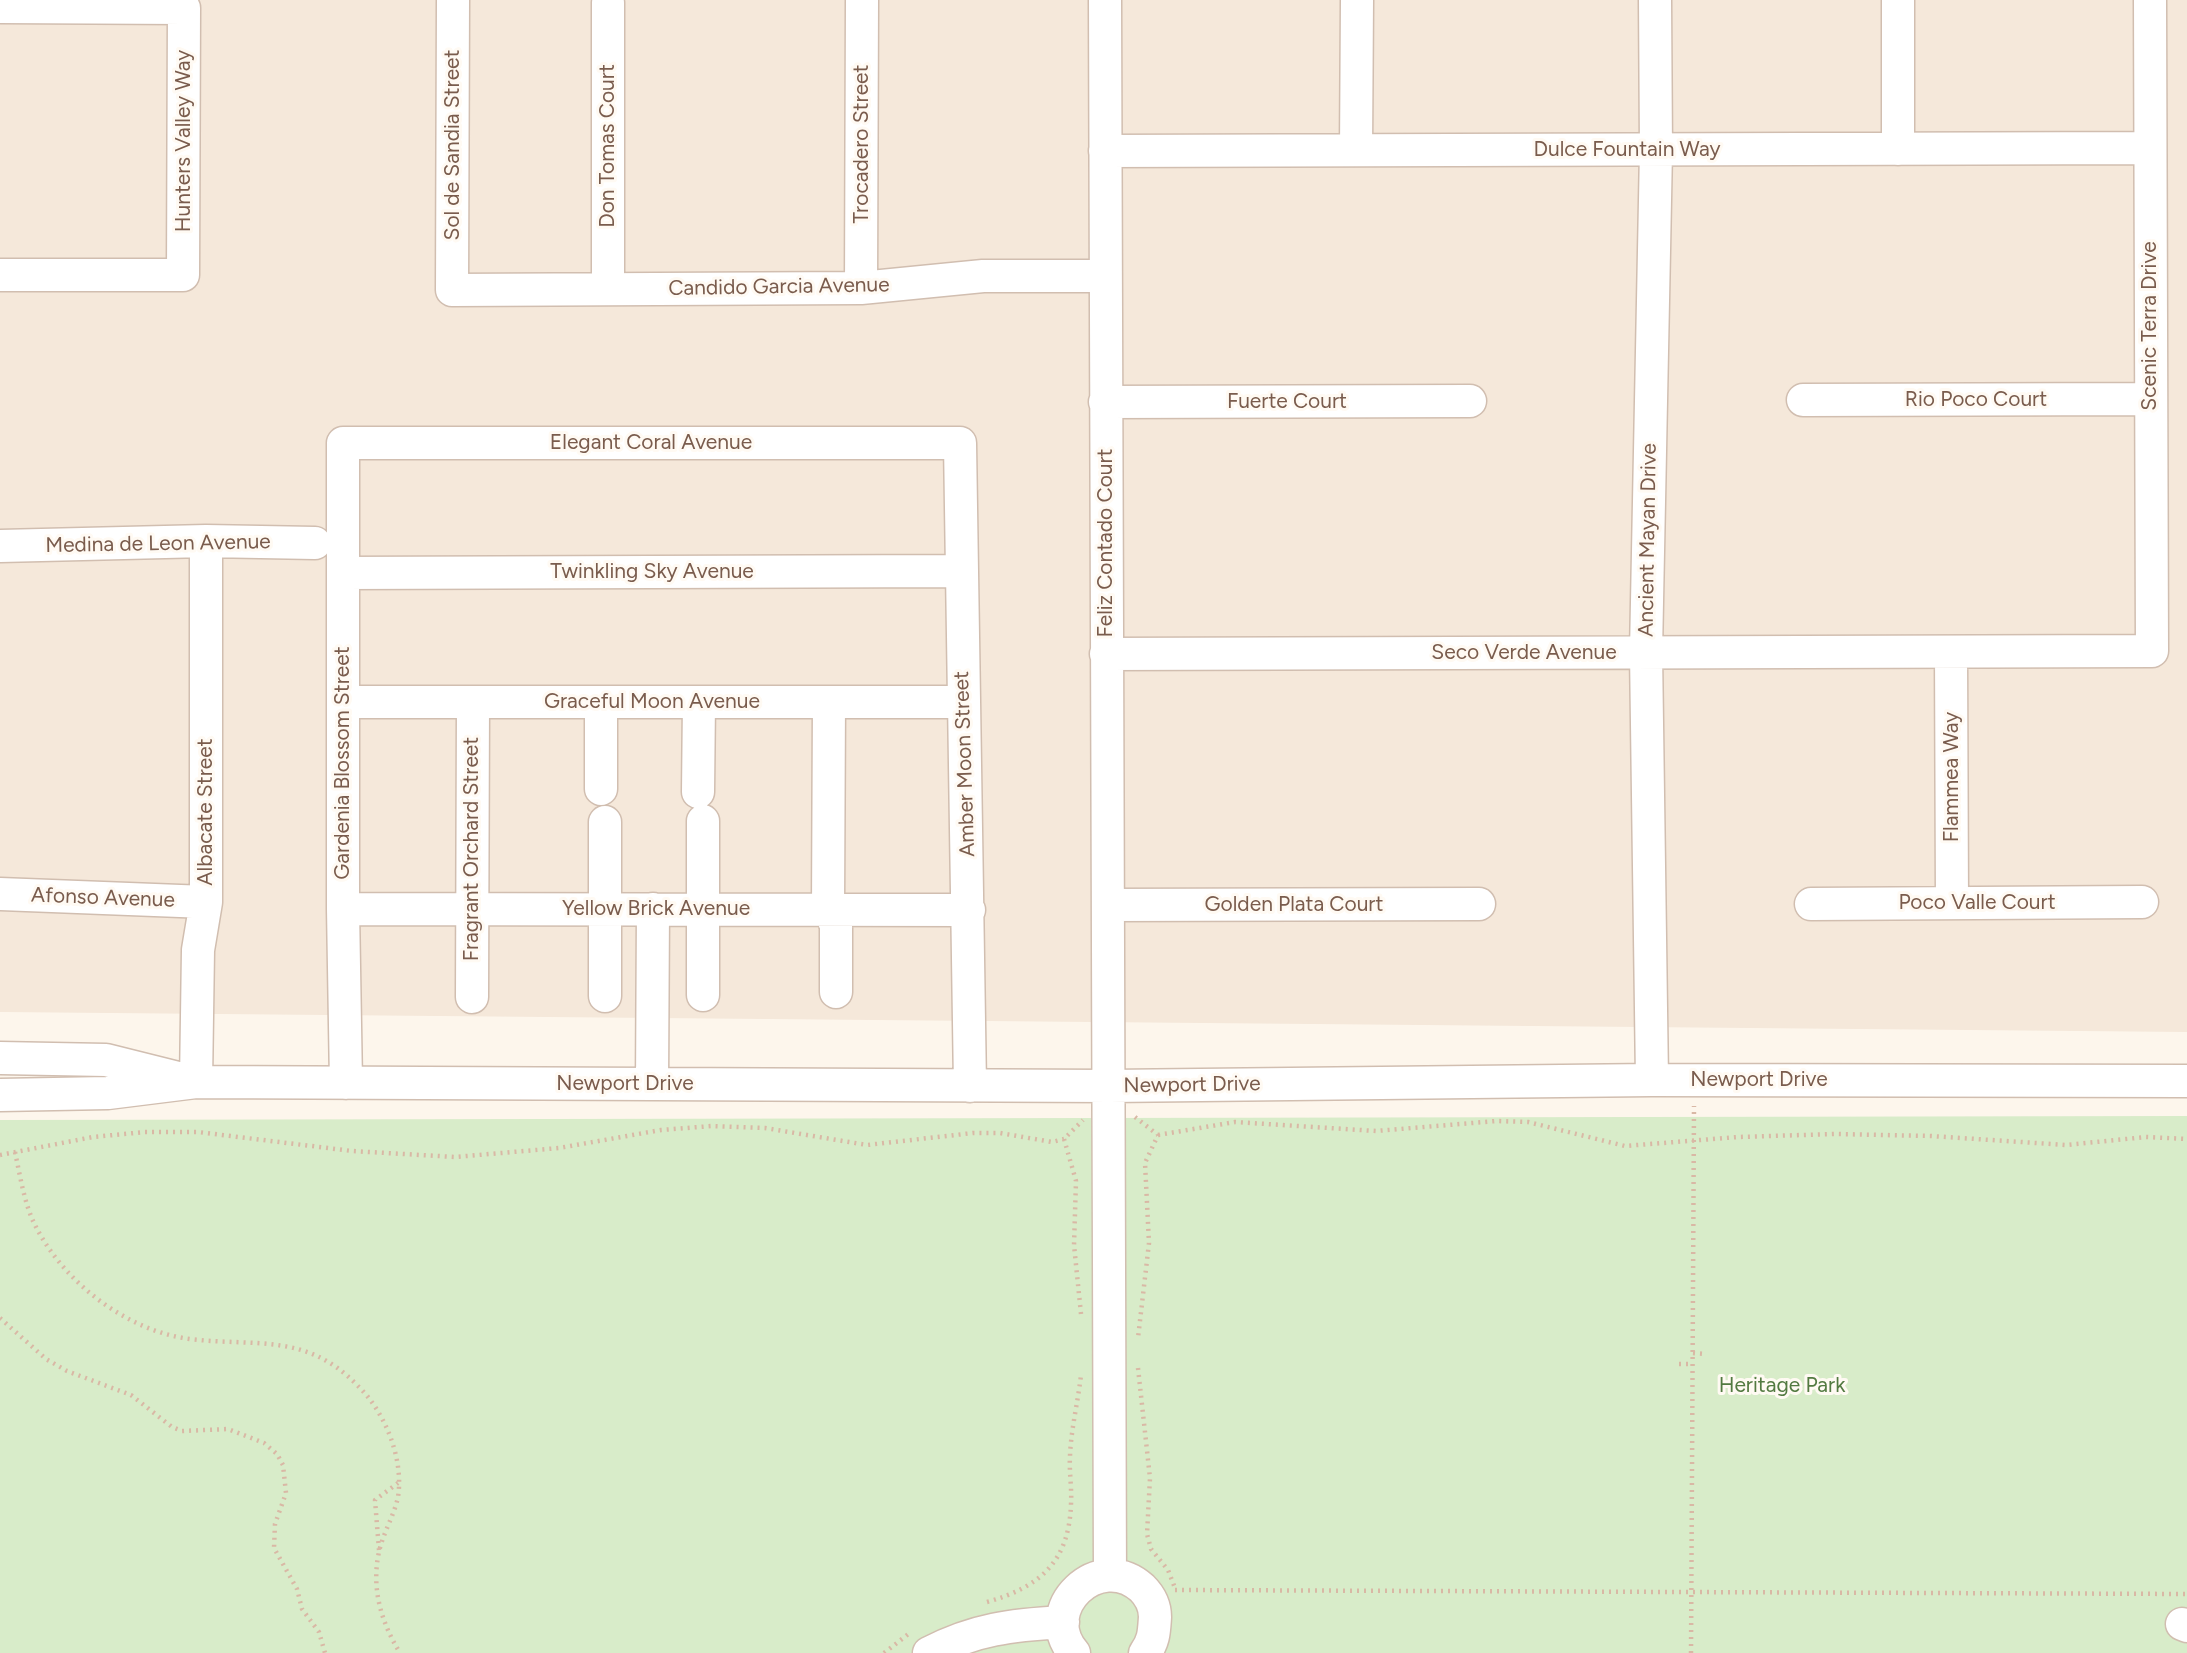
<!DOCTYPE html>
<html>
<head>
<meta charset="utf-8">
<style>
	body { margin:0 }
	canvas { display:block; background:#fdf6ec }
</style>
</head>
<body>
<canvas width="2187" height="1653"></canvas>
<script>
const context = document.querySelector('canvas').getContext('2d');
context.lineJoin = 'round';
function fillPath(path, color) { context.fillStyle = color; context.fill(path, 'evenodd'); }
function strokePath(path, color, width, dash) { context.strokeStyle = color; context.lineWidth = width; context.lineCap = dash ? 'butt' : 'round'; context.setLineDash(dash || []); context.stroke(path); }
function label(font, color, halo, rows, align = 'center') {
  context.font = font + ' Figtree,sans-serif'; context.lineWidth = 6; context.setLineDash([]); context.textBaseline = 'middle'; context.strokeStyle = halo; context.fillStyle = color; for (const [text, x, y, turn = 0] of rows) {
    context.save(); context.translate(x, y); context.rotate((+turn || 0) * Math.PI / 180); context.textAlign = isNaN(turn) ? turn : align; if (halo) context.strokeText(text, 0, 0); context.fillText(text, 0, 0); context.restore();
  }
}
fillPath(new Path2D(`
	M0,0H2187V1032L0,1012Z`), '#f5e8da');
fillPath(new Path2D(`
	M2187,1116V1653H0V1120Z`), '#d8ecc9');
const minor = new Path2D(`
	M453,0L452,290L861,288L983,276H1105
	M1105,0L1110,1575
	M0,7L184,8L183,275H0
	M1898,149V0
	M1356,150L1357,0
	M1105,151L2150,148
	M861,288L862,0
	M608,289V3
	M1803,400L2149,399
	M1105,402L1470,401
	M0,546L206,541L315,543
	M343,573L961,571
	M1951,652L1952,903
	M1106,654L2152,651L2150,0
	M343,702H962
	M829,702L828,908L836,925V992
	M601,789V702
	M698,792L699,702
	M0,894L206,902
	M1811,904L2142,902
	M1108,905L1479,904
	M343,909L969,910
	M703,995V821
	M605,996V822
	M472,997L473,702
	M0,1058L106,1060L178,1078
	M1652,1080L1646,652L1656,150L1655,0
	M196,1082L198,950L206,902V541
	M346,1083L343,909V443H960L970,1086
	M652,1084L653,909
	M0,1095L108,1093L196,1082L1110,1086L1652,1080L2187,1081
	M2182,1624L2187,1626
	M929,1653C975,1629 1012,1625 1063,1622
	M1074,1653C1036,1609 1099,1549 1142,1588C1150,1596 1155,1605 1155,1617C1154,1632 1154,1641 1145,1653`);
strokePath(minor, '#d1beb0', 35);
strokePath(new Path2D(`
	M1135,1117L1158,1135L1145,1163L1149,1243L1138,1338
	M1158,1135L1235,1122L1376,1131L1496,1121L1528,1122L1625,1146L1738,1137L1835,1134L1931,1136L2066,1145L2146,1137L2187,1139
	M15,1152C20,1175 24,1202 34,1223C62,1281 126,1331 190,1339C256,1347 306,1332 358,1386C385,1412 404,1459 398,1497C394,1516 383,1533 379,1552C371,1588 381,1622 400,1653
	M0,1155L93,1137L145,1132H198L352,1151L455,1157L559,1148L661,1130L712,1126L765,1128L867,1145L973,1133H1000L1052,1142L1064,1139
	M1081,1314L1074,1245L1076,1181L1064,1139L1083,1120
	M0,1318L46,1359L67,1371L131,1395L172,1427L182,1431L228,1429L264,1443L277,1454L283,1465L286,1493L275,1524L274,1548L297,1589L302,1609L319,1632L325,1653
	M1693,1353L1706,1354
	M1679,1364H1693
	M1138,1368L1150,1478L1147,1534L1151,1549L1168,1570L1175,1588
	M379,1550L375,1500L398,1483
	M1175,1590L2187,1594
	M987,1602C1040,1587 1069,1562 1071,1504C1072,1488 1069,1472 1070,1456C1071,1429 1078,1402 1081,1375
	M884,1653L911,1632
	M1691,1653L1694,1106`), '#d9b8a5', 4.5, [2, 5]);
strokePath(minor, '#fff', 32);
label('21px', '#7a5c4d', '#fffaf3', [
	["Hunters Valley Way",184,141,-90],
	["Trocadero Street",862,144,-90],
	["Sol de Sandia Street",453,145,-90],
	["Don Tomas Court",608,146,-90],
	["Dulce Fountain Way",1627,150],
	["Candido Garcia Avenue",779,287,-1],
	["Scenic Terra Drive",2150,326,-90],
	["Rio Poco Court",1976,400],
	["Fuerte Court",1287,402],
	["Elegant Coral Avenue",651,443],
	["Ancient Mayan Drive",1648,540,-89],
	["Feliz Contado Court",1106,543,-90],
	["Medina de Leon Avenue",158,544,-1],
	["Twinkling Sky Avenue",652,572],
	["Seco Verde Avenue",1524,653],
	["Graceful Moon Avenue",652,702],
	["Gardenia Blossom Street",343,763,-90],
	["Amber Moon Street",965,764,-92],
	["Flammea Way",1952,777,-90],
	["Albacate Street",206,812,-90],
	["Fragrant Orchard Street",472,849,-90],
	["Afonso Avenue",103,898,2],
	["Poco Valle Court",1977,903],
	["Golden Plata Court",1294,905],
	["Yellow Brick Avenue",656,909],
	["Newport Drive",1759,1080],
	["Newport Drive",625,1084],
	["Newport Drive",1192,1085,-1]
]);
label('21px', '#537a41', '#fffaf3', [
	["Heritage Park",1782,1386]
]);
</script>
</body>
</html>
